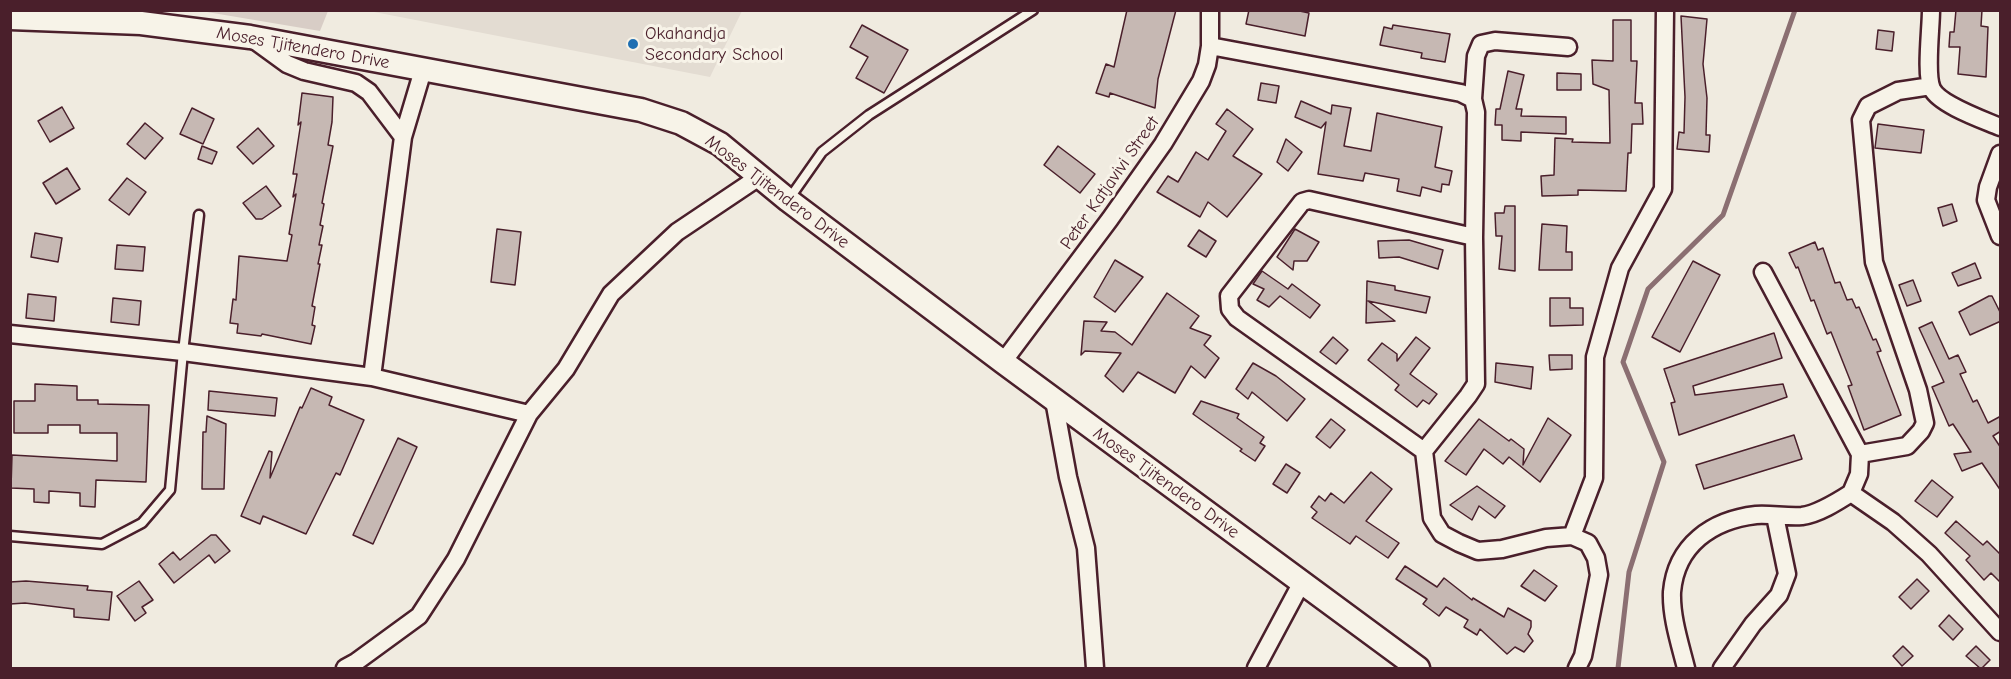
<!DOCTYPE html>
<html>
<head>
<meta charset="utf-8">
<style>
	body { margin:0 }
	#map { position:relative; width:2011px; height:679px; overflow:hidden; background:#f0ebe0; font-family:"Comic Neue",sans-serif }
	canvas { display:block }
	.frame { position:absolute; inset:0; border:12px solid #4a1f2b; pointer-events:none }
</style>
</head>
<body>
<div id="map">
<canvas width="2011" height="679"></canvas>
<div class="frame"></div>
</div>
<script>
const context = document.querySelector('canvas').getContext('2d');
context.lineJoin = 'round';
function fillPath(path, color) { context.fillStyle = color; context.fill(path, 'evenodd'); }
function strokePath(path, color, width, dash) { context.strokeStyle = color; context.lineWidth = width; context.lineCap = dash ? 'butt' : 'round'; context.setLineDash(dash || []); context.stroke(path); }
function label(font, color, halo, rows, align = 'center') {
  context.font = font + ' "Comic Neue",sans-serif'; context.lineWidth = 6; context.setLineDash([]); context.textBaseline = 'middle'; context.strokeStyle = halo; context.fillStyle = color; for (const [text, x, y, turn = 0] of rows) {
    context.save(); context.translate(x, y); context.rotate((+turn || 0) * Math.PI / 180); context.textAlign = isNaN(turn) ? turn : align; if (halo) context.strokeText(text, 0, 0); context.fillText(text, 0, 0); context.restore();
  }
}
fillPath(new Path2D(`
	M369,11H742L710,77Z`), '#e3dcd2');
fillPath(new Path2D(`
	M201,11H328L320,31Z`), '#d8cdc6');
strokePath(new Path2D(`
	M1618,668L1629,572L1664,462L1623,362L1648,289L1723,215L1795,10`), '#8b6f72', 5);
const building = new Path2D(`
	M1127,10H1176L1158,79L1155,108L1110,93L1109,97L1096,93L1106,64L1114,67Z
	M1249,10H1295L1309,13L1305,36L1246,24Z
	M1956,10H1982L1981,26L1988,27L1986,77L1958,74L1960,47H1949L1950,32H1954Z
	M1681,16L1707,19L1703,64L1707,98L1706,135H1710L1709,152L1677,149L1679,132L1684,133L1685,97Z
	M1613,20H1631V61H1637L1635,103H1642L1643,124H1632L1631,153H1628L1626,191L1578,190V195L1542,196L1541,176L1554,175L1555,138L1573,139L1572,142L1610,143L1609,90L1593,84L1592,60L1613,61Z
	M862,25L908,50L884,93L856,78L868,57L850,47Z
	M1393,25L1450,34L1445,62L1421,58L1422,53L1380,45L1384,27L1392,29Z
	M1878,30L1894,32L1892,51L1876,49Z
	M1508,71L1524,75L1516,109H1522L1521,116L1566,117V134L1521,132V141L1502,140V125H1495L1496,109H1500Z
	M1557,73L1581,74V90H1557Z
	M1261,83L1279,86L1276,103L1258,100Z
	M302,93L333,97L332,122L328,145L333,146L322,203L324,204L320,225L323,226L319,245H322L318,264H320L312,306L315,307L312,325L315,326L311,344L262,334L261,336L237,333L238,324L230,323L233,299L236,300L239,256L287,261L292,235L289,234L296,194L293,197L297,174H293L301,122L298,125Z
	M1301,101L1331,114L1332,105L1351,108L1344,146L1371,151L1377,113L1442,127L1435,167L1452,171L1449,185L1442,184L1441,192L1422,187L1420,196L1397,191L1399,179L1365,173L1363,181L1318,174L1326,122L1321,128L1295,117Z
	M62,107L74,128L50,142L38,121Z
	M192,108L214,119L203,144L180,134Z
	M1227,109L1253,129L1233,156L1262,174L1227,217L1208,202L1200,217L1157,192L1168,176L1178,182L1196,152L1208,160L1226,131L1216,124Z
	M145,123L163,138L145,159L127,144Z
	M1878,124L1924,130L1921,153L1875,148Z
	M258,128L274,146L253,164L237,147Z
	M1286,139L1302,152L1288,171L1277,162Z
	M202,146L217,152L212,164L198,159Z
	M1058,146L1095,174L1080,193L1044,165Z
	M67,168L80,189L56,204L43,183Z
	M127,178L146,192L129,215L109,200Z
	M266,186L281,206L262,219H256L243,203Z
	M1952,204L1957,221L1943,226L1938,208Z
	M1505,206H1515V271L1499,269L1502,236H1496L1495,213H1504Z
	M1542,224L1567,226L1566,252H1572V270H1539Z
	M497,229L521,232L515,285L491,282Z
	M1295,229L1319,242L1307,261H1294L1293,270L1277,257Z
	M1199,230L1216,241L1206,257L1188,246Z
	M35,233L62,238L58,262L31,257Z
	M1409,240L1443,250L1438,269L1399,257L1379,258L1378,241Z
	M1815,242L1818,250L1823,248L1835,283L1840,282L1847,300L1852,299L1856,308L1859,307L1873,340L1876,339L1881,351L1877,352L1901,415L1864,430L1848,386L1852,385L1831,332L1827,334L1814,300L1811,301L1798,267L1796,268L1789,253Z
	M117,245L145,247L143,271L115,269Z
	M1115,260L1143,277L1115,312L1094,297Z
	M1693,261L1720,275L1680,352L1652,337Z
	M1975,263L1981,278L1958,286L1952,273Z
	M1262,271L1288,289L1292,284L1320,305L1310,318L1280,296L1269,307L1257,300L1264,289L1253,284Z
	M1913,280L1921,301L1907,306L1899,285Z
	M1367,281L1395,286V290L1430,297L1426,313L1368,301L1395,321L1366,323Z
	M1167,293L1199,316L1190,328L1211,336L1204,345L1219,358L1205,378L1191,366L1175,393L1138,372L1123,392L1105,376L1121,353L1085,351L1081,355L1084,321L1107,322L1101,331L1115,332L1132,345Z
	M28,294L56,297L54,321L26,318Z
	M1989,296H1992L2001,314V321L1970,335L1959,312Z
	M113,298L141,301L139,325L111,322Z
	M1550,298H1570V308H1583V325L1550,326Z
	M1932,322L1949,359L1958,355L1966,372L1960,374L1973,402L1977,400L1988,423L2001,416V431L1993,436L2001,448V491L1982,463L1962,471L1954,454L1971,452L1953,424L1949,426L1932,387L1944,382L1919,328Z
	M1774,333L1782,358L1693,386L1695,395L1783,384L1787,397L1679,435L1671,403L1675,402L1664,369Z
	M1333,337L1348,350L1336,364L1320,352Z
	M1416,337L1430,348L1410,374L1437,394L1429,404L1423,400L1417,407L1395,390L1399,385L1368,360L1382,343L1397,354V361Z
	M1549,355H1572V369L1550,370Z
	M1253,363L1276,376L1305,399L1287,421L1252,392L1248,399L1236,389Z
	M1496,363L1533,367L1531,389L1495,382Z
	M35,384L77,386V400H98V404L149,405L146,482L96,480L95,507L80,506V493L49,491V503L34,502V489L11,488L12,455L117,461V433H80V425H48V433H14V401H35Z
	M311,388L332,397L329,405L364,420L340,475L336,473L306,534L263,516L260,524L241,516L269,451L272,452L270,478L300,407L302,408Z
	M209,391L277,398L275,416L208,410Z
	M1201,401L1239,414L1237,418L1264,437L1260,443L1265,446L1255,461L1240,451L1242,449L1193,414Z
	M207,416L226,424L224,489H202L203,432H206Z
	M1548,418L1571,435L1540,482L1509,457L1503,464L1484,449L1466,475L1445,461L1479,419L1509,441L1511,439L1524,449L1523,465Z
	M1331,419L1345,430L1330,448L1316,437Z
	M1794,435L1802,459L1704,489L1696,465Z
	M398,438L417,447L373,544L353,535Z
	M1286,464L1300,473L1287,493L1273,484Z
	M1371,472L1392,489L1366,521L1399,543L1388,558L1356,536L1350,544L1312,518L1317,512L1311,507L1319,496L1325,501L1331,493L1344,503Z
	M1932,480L1953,497L1937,517L1915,501Z
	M1477,486L1505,506L1495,518L1479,506L1472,520L1450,505Z
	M1956,521L1983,545L1987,541L2001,555V583L1991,573L1984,580L1966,560L1970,556L1945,533Z
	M211,535H216L230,551L215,563L209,555L174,583L159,564L173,552L180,560Z
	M1405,566L1437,587L1444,578L1472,600L1473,598L1504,617L1508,608L1531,621V627L1528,634L1533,641L1524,652L1515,647L1507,654L1480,629L1477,635L1464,627L1468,620L1446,607L1439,616L1423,604L1427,599L1396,579Z
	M1534,570L1557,586L1545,601L1521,586Z
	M1917,579L1929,591L1911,609L1899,597Z
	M26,581L88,586L87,590L112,592L109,620L74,617V609L25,603L10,604V582Z
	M139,581L153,600L142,607L146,613L135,621L117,596Z
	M1949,615L1963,629L1953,640L1939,626Z
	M1903,646L1913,656L1902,666L1893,656Z
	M1976,646L1990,660L1981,669L1966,656Z`);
fillPath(building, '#c6b8b3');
strokePath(building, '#4a1f2b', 1.5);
const lane = new Path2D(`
	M789,199L822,152L869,115L1033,10
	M10,536L102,544L142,523L170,490L183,352L199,215`);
const street = new Path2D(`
	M1931,10C1931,29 1925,75 1932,89C1940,105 1984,120 2000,127
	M254,40L287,64L304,71L356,83L369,92L403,137
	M1210,46L1461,93L1473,99L1476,112L1474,237L1476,384L1468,396L1424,451L1432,518L1442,534L1459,543L1478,551L1502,549L1546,538L1572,536L1588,543L1596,558L1599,575L1583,656L1577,668
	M1473,99L1476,56L1481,44L1495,41L1568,47
	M2000,154L1988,187L1986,200L2000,236
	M1763,272L1860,454L1859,474L1851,493
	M10,334L183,352L372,377L529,414
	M1003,362L1110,219L1163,144L1201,81L1207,65L1210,46V10
	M372,377L403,137L423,70
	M1054,400L1068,477L1086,548L1095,668
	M1424,451L1237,318L1230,309L1229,296L1302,202L1309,200L1474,237
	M1860,454L1907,446L1921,431L1925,423L1918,390L1874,262L1861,120L1868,106L1898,91L1931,86
	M1572,536L1594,478L1595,357L1620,268L1663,189L1665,10
	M345,668L356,662L419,616L456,559L529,414L566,369L611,294L677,232L759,177
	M1256,668L1302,582
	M1686,668C1680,644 1671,617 1672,592C1676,545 1712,520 1756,515C1771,514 1786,517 1802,516C1818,514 1837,502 1851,493L1893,522L1929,554L2000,632
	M1722,668L1753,624L1779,595L1787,574L1775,516`);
const secondary = new Path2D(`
	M10,18L141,23L250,37L641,110L681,123L720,144L788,200L1003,362L1418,668`);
strokePath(lane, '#4a1f2b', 13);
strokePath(street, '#4a1f2b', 21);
strokePath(secondary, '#4a1f2b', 27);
strokePath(lane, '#f7f3e8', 8);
strokePath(street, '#f7f3e8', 16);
strokePath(secondary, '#f7f3e8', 22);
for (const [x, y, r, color] of [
	[633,44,6,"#1f6fb2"]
]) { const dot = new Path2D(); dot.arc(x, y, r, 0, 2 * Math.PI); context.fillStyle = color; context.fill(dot); strokePath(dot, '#f7f3e8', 2); }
label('18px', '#4a1f2b', '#f7f3e8', [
	["Okahandja",645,34],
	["Secondary School",645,55]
], 'left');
label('18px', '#4a1f2b', '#f7f3e8', [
	["Moses Tjitendero Drive",303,48,10],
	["Peter Katjavivi Street",1110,183,-55],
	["Moses Tjitendero Drive",777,192,37],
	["Moses Tjitendero Drive",1166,483,36]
]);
</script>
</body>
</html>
